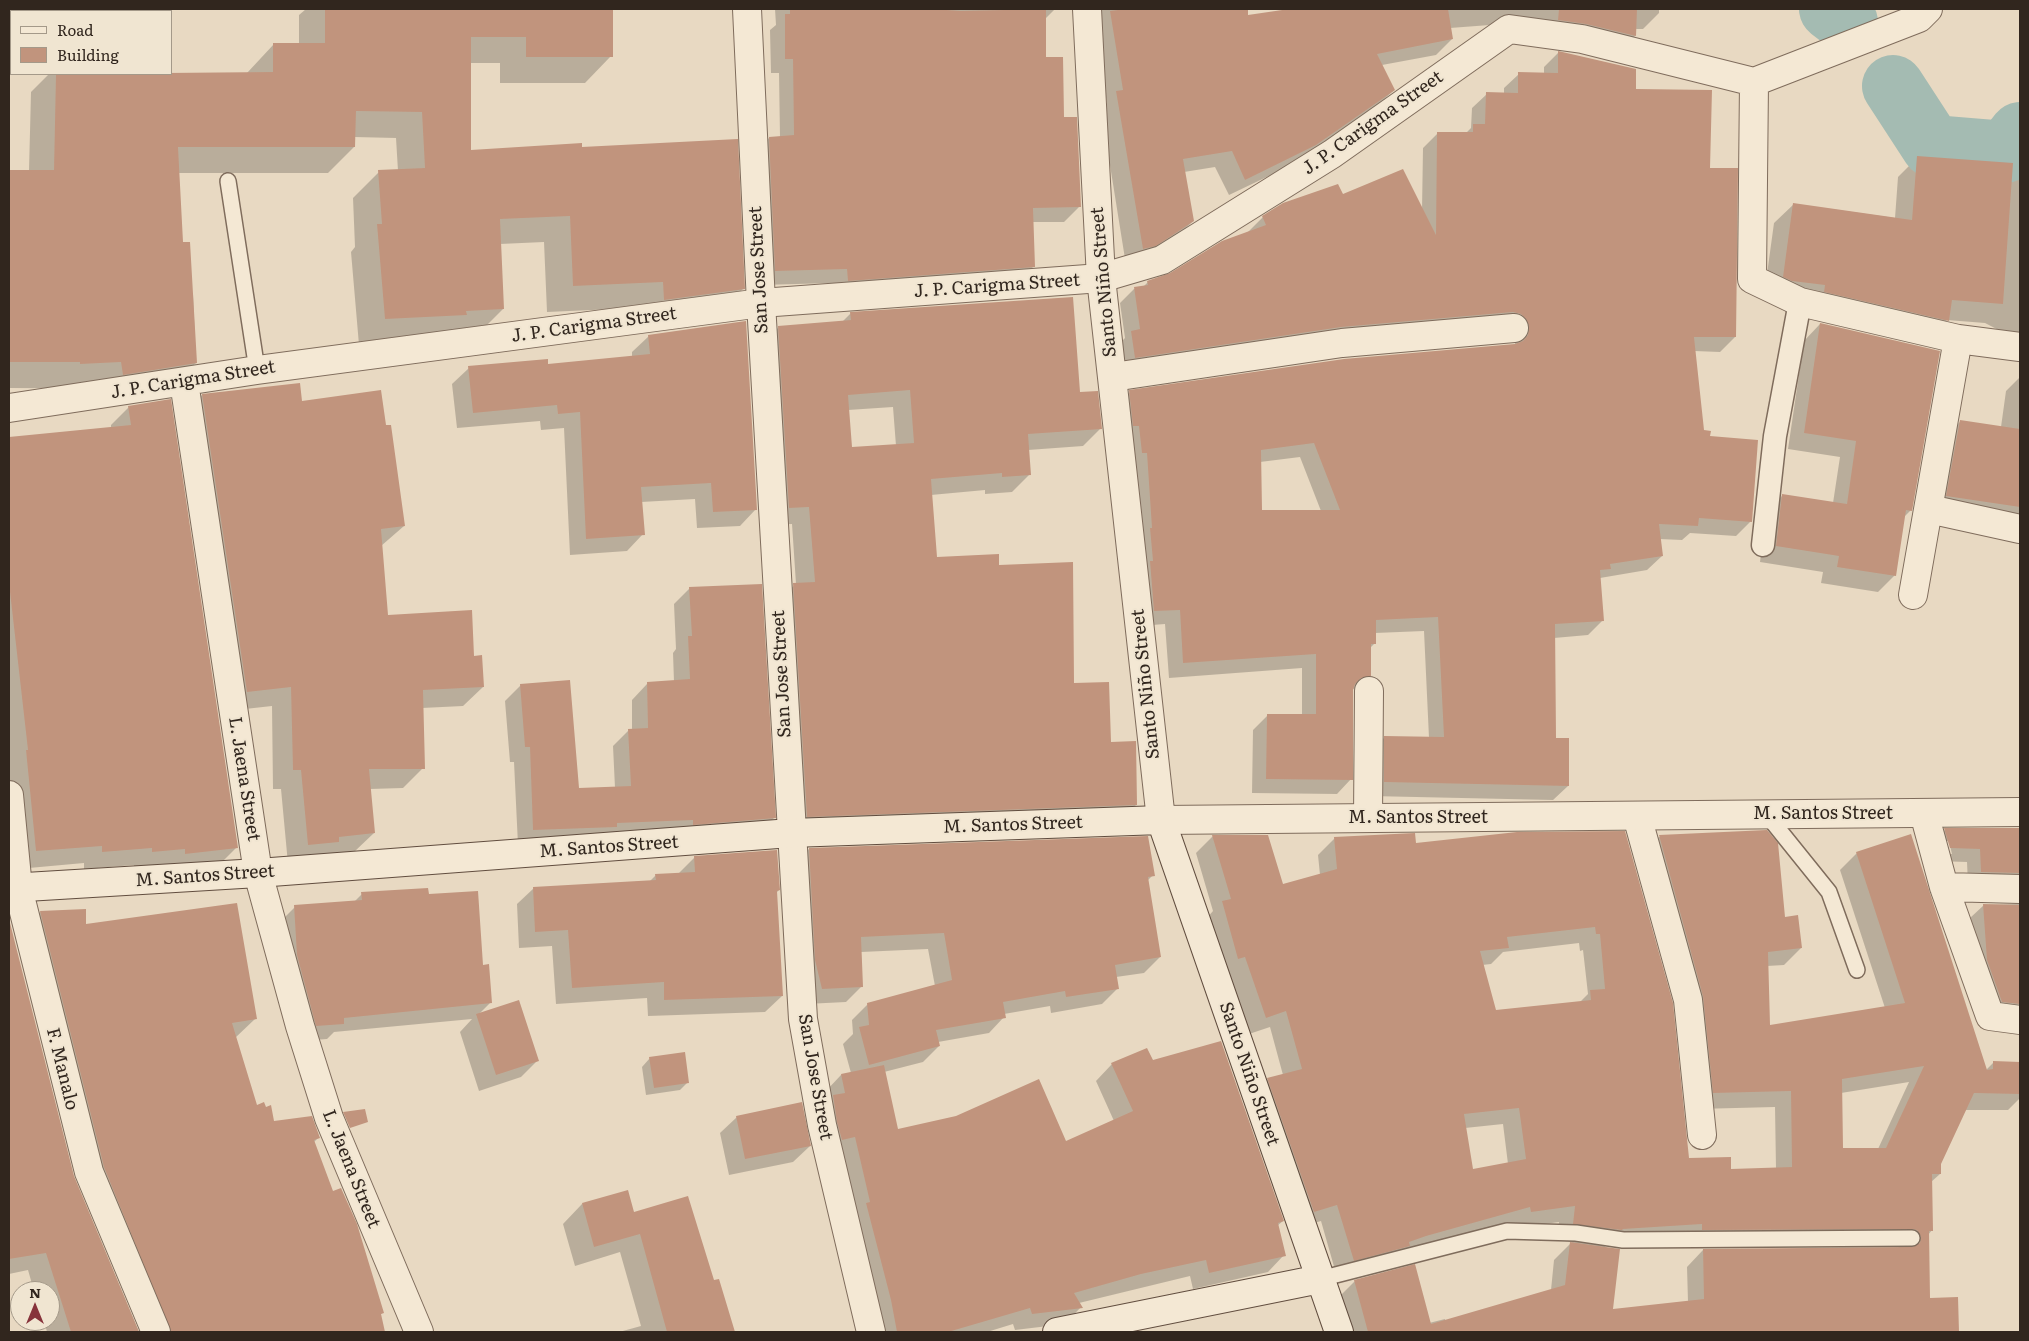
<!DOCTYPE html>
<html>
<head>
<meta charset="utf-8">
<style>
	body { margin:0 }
	#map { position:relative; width:2029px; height:1341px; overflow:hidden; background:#e8d9c2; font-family:Literata,serif }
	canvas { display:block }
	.frame { position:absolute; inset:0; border:10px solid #31261e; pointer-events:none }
	.legend { position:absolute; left:10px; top:10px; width:162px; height:65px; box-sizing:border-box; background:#f0e5d1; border:1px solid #a49989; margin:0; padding:6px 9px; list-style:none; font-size:15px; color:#31261e }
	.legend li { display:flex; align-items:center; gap:10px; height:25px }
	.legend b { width:25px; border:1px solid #a49989 }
	.north { position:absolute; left:10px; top:1281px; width:50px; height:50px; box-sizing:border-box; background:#f0e5d1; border:1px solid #a49989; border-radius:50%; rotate:0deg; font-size:14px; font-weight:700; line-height:20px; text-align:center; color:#31261e }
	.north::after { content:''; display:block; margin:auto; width:18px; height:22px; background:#87333b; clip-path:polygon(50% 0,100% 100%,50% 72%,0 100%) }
</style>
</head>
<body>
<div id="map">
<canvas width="2029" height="1341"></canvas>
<div class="frame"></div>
<ul class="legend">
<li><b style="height:6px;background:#f4e8d4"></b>Road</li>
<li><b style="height:14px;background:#c1947d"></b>Building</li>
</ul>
<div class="north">N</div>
</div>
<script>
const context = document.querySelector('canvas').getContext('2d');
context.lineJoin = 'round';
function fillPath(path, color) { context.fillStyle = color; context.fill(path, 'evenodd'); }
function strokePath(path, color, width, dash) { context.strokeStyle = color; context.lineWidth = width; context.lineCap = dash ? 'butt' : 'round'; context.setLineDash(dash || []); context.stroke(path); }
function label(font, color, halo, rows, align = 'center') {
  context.font = font + ' Literata,serif'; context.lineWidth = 4; context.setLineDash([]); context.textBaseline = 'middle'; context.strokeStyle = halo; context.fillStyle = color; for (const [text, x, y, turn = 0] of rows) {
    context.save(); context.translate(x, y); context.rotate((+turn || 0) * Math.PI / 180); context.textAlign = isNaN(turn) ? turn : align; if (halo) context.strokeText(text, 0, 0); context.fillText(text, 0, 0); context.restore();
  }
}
fillPath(new Path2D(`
	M306,9H611V56L585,83H500V63H470V151L581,149L743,289L717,315L637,308L547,312L544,242L500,244L503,309L477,335L359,345L351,252L355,247L353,198L379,172L398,171L396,138L354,137V147L328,173H178L181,243L191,295L193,294L196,363L169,389L9,388V171H29L31,92L49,74L247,73L274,44H299V15Z
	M775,9H1055L1046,18L1045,58L1063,118L1079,207L1064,222H1032L1033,267L1018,282L834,295L833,283L761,285L754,153L769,138L780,137L779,73H771L770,30L776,25Z
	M1091,9H1246L1247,17L1297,9H1659V13L1643,29H1635V36L1619,52L1543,21L1450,28L1452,39L1436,55L1382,65L1394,90L1377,106L1298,162L1229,195L1215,167L1184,172L1193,221L1176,238L1126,265L1101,109L1107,103Z
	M1558,53L1634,90L1709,169L1735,337L1720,352L1694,351L1702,432L1709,437L1751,521L1736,536L1690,533L1682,540L1659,539L1662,556L1647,570L1600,578L1603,620L1588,635L1554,638L1555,739L1568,786L1553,800L1370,796V752L1385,737L1429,738L1424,631L1375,633V643L1370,648V675L1352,690L1351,779L1337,794L1252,793L1253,730L1268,715H1302V668L1169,678L1165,624L1139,626L1115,406L1130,392L1515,345V342L1512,333L1120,372L1116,347L1125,338L1120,303L1134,289L1142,288L1148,282L1171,274L1248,232L1263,217L1342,196L1422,210L1423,148L1438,133H1466L1471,128L1472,108L1487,94H1504V88L1519,74H1544V67ZM1300,457L1321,511H1261L1260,462Z
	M1917,158L2020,165V341L1985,323L1947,320L1928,340L1764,296L1774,223L1794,204L1895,218L1898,177Z
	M851,313L1079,394L1101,428L1083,446L1028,450L1030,474L1012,492L985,494V490L931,495L935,558L1073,684L1110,744L1136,805L1118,823L789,834L776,602L796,584L792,524L771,525L761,345L779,327L842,322ZM893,407L896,446L851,449L848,410Z
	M1820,324L1911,510L1903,518L1895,575L1878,592L1821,583L1823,572L1760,562L1766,512L1782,496L1833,503L1840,457L1788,449L1804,341Z
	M649,336L756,509L740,526L697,528L695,499L641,502L643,534L627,551L570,555L564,428L541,430L540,421L457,428L452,384L469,368L547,365L632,357V352Z
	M2020,377V526L1930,512L1943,438L1960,422L2001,427L2006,391Z
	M202,395L301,403L385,427L404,526L381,546L387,617L473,657L483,687L463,706L422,708L423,768L403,788L370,789L374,833L354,852L288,864L281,789H273L272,706L227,711L182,415Z
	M129,407L237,847L219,865L134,869V865L84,869V863L18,869L9,775V438L111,428V425Z
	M690,588L774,818L758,834L518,845L514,762H510L505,701L521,685L577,789L615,788L613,746L629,730H632V700L647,684L674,682L673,653L676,649L674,604Z
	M2020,829V895L1968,885L1967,862L1936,861L1931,843L1945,830ZM1946,841H1949L1952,854H1950Z
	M1766,831L1784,919L1801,948L1784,965L1767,966L1768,1026L1885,1008L1840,870L1857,853L1986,1070L1993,1063H2020V1098L2008,1110H1965L1939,1164L1940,1174L1931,1182L1932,1230L1928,1235L1929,1299H1957L1958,1332H1351L1338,1298L1355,1281L1429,1323L1445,1319V1321L1551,1290L1554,1260L1572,1242L1557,1240L1559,1222L1515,1228L1514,1223L1408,1252L1337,1277L1321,1221L1297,1228L1251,1096L1268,1079L1283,1075L1270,1027L1249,1034L1229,973L1222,975L1206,919L1213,911L1196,853L1213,836L1282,885L1320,875L1318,855L1335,838L1415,844L1624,833L1687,1159L1730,1171L1776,1169L1775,1107L1697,1109L1687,1013L1643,853L1659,837ZM1579,943L1580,951L1583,950L1588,994L1580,1002L1495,1012L1482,965L1491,964L1503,952ZM1909,1082L1878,1149H1841V1093ZM1503,1124L1508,1164L1472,1171L1465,1128ZM1607,1245H1895L1901,1249L1703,1250L1687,1267L1688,1302L1612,1311L1603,1248Z
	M809,849L1153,875L1147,881L1160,957L1144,973L1116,977L1118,988L1102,1004L1051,1013L1050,1006L1004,1014V1017L989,1033L938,1042L939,1046L923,1062L884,1072L897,1130L1066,1142L1114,1121L1096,1081L1112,1064L1152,1062L1283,1221L1277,1226L1284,1255L1268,1272L1193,1289L1190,1276L1079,1303L1081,1307L1065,1324L1015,1330L1013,1324L987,1332H878L825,1092L841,1075L851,1073L843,1044L853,1034L852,1020L868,1004L935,986L928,949L861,952L862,986L846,1002L806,1004L793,865Z
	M695,857L779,890L776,893L782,996L765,1012L648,1016L647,998L556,1004L552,946L519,948L517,904L534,888L650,881L656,875L678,874Z
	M362,894L428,896L490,1003L479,1014L538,1060L521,1077L479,1091L460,1032L472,1019L334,1032L327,1039L301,1041L279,923L295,907L354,902Z
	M2020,904V1020H2014L1973,974L1970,918L1984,905Z
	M40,912L85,925L255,1019L235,1038L256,1106L273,1122L319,1137L314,1142L332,1192L383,1312L380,1315L384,1332H147L22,930Z
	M9,921L73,1176L139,1332H47L44,1321H50V1291H34L28,1270L9,1274Z
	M650,1058L688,1082L680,1090L646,1095L642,1067Z
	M737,1117L810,1146L793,1162L729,1175L720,1133Z
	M582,1204L633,1214L713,1282L718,1280L734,1332H619L641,1326L620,1252L575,1266L563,1224Z`), '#0003');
strokePath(new Path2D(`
	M1830,9L1847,22
	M1893,86L1932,146L2005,152L2020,133`), '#a4bbb2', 62);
fillPath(new Path2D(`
	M325,9H613V57H526V37H471V150L582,143V147L738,139L745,289L664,300L663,282L573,286L570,216L500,219L504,309L466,311L467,315L385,319L377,224H382L378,170L425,168L422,112L356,111L355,147H178L183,242H190L197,363L123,375L121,362L80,364V362H9V170H54L56,74L273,72V43H325Z
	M790,9H932L961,11L1046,9V57H1063L1064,117H1077L1081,207L1033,208L1035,267L848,281L847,269L775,271L769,137L794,135L793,59H785V14H790Z
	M1126,9H1248V15L1289,9H1448L1453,39L1377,54L1395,90L1316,145L1245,180L1232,151L1183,159L1194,221L1156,246L1143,249L1116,91L1123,90L1110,11Z
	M1559,9H1637L1636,36L1586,24L1558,20Z
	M1558,51L1636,69V89L1712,90L1710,168H1738L1736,337H1694L1704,430L1711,431L1710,436L1758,440L1752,522L1699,518L1698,526L1659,524L1663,556L1610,564L1611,569L1600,570L1604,621L1555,624L1556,738H1569V786L1384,782V736L1444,737L1438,617L1376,620V644H1371V676L1361,678L1355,684L1353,690V780L1266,779L1267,714H1316V654L1183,663L1180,610L1154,611L1150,561H1153L1150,528H1152L1147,453H1142L1139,426H1133L1129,390L1344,359L1515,344L1523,341L1528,335L1529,326L1526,319L1521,314L1513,312L1341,327L1135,358L1131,331L1140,329L1134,287L1148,285L1147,281L1170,273L1222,241L1266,225L1262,216L1283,203L1338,184L1343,194L1403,169L1436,235L1437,132H1473V124H1485L1486,92L1518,93V72L1558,73ZM1314,443L1340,510H1262L1261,450Z
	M1917,156L2013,163L2003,304L1952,300L1949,321L1824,292L1825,285L1792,281L1783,277L1793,203L1912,220Z
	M1073,297L1080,392L1098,391L1102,429L1028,434L1031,475L1002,477V473L931,479L937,557L999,554V565L1073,562L1074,683L1109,682L1111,742L1136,741L1137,805L807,817L793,583L815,582L809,507L789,508L778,326L851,320L850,312ZM910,390L914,443L852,447L848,395Z
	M746,321L757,510L713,512L711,483L641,487L645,535L586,539L580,412L558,414L557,405L473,413L468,366L548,359V364L650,354L648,335Z
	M1820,323L1940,351L1912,511L1906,510L1896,576L1837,567L1839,556L1776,546L1782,494L1847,504L1856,441L1804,433Z
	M300,383L302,401L381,390L386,425H391L405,526L381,529L388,615L472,610L474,656L482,655L484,687L423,690L425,769H369L375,833L339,837V842L308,845L301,770H293L291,687L247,692L202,394Z
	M171,399L238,848L185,854V849L152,852V848L102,852V846L36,851L26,750H28L9,583V437L131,425L128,406Z
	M1960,420L2020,429V507L1946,496Z
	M762,584L776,818L693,825V820L617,823V827L533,830L530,747H525L520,684L570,680L579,788L631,786L628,729L648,728L647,682L690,679L688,636H692L689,587Z
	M1944,828H2020V873L1981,872L1980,849L1950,848Z
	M1767,830L1778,843L1785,917L1798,915L1802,948L1768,952L1770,1025L1905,1003L1856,852L1911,834L1987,1070L1993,1069V1061L2020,1062V1094L1974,1093L1941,1164V1174H1932L1933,1231H1929L1930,1298L1958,1297L1959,1332H1368L1354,1280L1415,1264L1431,1324L1565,1285L1570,1242L1620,1249L1613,1309L1704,1299L1703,1249L1912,1247L1920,1243L1921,1237L1917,1230L1912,1229L1702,1230V1224L1623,1229L1622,1230L1573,1224L1575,1206L1531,1212L1530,1207L1426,1236L1409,1242L1410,1246L1354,1261L1337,1205L1314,1212L1267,1078L1302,1069L1286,1011L1266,1018L1245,957L1238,959L1222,901L1231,899L1212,835H1268L1283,884L1337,869L1334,837L1415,833L1416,843L1517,832L1625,831L1673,1003L1689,1158L1731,1157V1169L1792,1167L1791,1091L1713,1093L1703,996L1659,835ZM1595,927L1596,934H1600L1605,989L1590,990L1591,1000L1496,1010L1480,951L1509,948L1507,937ZM1924,1066L1886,1148H1843L1842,1079ZM1519,1108L1526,1159L1473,1169L1464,1114Z
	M1148,836L1155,876L1148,877L1161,957L1115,965L1119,989L1066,997L1065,991L1003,1002L1006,1018L936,1030L940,1046L869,1065L859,1027L869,1025L867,1003L952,980L944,933L861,937L863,987L822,989L815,960L809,848Z
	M777,850L780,890L777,891L783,996L664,1000V982L572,988L568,930L535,932L533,887L656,880L655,874L695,872L694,856Z
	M428,888L429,894L478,891L483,965L489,964L492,1003L344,1018V1024L316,1026L297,955L294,905L362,900L361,892Z
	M237,903L257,1019L232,1023L257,1105L264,1102L266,1107L271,1105L274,1121L312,1116L320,1138L314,1140L333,1191L341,1188L357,1224L384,1313L381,1314L385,1332H171L104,1167L40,911L86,909V924Z
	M1983,904L2020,905V1004L2002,1002L1987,960Z
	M9,919L74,1176L139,1332H71L46,1253L9,1259Z
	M519,1000L539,1061L496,1075L476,1014Z
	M1221,1041L1284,1221L1278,1223L1286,1256L1209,1273L1206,1260L1141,1274L1074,1293L1083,1308L1032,1314L1030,1308L948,1332H897L891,1300L866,1203L870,1202L855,1137L842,1140L837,1122L833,1095L845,1093L841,1074L884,1065L898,1129L956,1116L1039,1079L1066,1141L1133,1111L1111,1063L1147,1048L1153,1060Z
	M685,1052L689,1083L654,1088L649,1057Z
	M802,1102L811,1146L745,1159L736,1116Z
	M365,1109L368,1122L350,1128L343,1112Z
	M628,1190L634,1212L688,1196L714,1280L719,1279L735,1332H667L640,1234L594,1247L582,1203Z`), '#c1947d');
const service = new Path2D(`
	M228,181L257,370
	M1767,815L1829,892L1857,970
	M1320,1279L1507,1231L1576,1233L1623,1240L1912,1238`);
const pedestrian = new Path2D(`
	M1763,545L1775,436L1800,302`);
const minor = new Path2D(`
	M1754,82L1752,279L1800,302L1958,339L2020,347
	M1113,377L1342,343L1514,328
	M184,382L258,873L300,1026L329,1118L419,1332
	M9,408L257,370L761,303L1101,278L1162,260L1332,154L1509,29L1582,39L1754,82L1919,18L1928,9
	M1929,509L2020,529
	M1913,595L1958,339
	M9,795L18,888L89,1172L156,1332
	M1924,813L1944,887L1990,1016L2020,1020
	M1637,816L1688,1000L1702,1135
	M1368,818L1369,691
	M1944,887L2020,889`);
const tertiary = new Path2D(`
	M747,9L761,303L803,1019L822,1125L871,1332
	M1087,9L1101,278L1161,820L2020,812`);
const secondary = new Path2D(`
	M9,888L258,873L791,833L1161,820L1339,1332
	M1057,1332L1320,1279`);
strokePath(service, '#7f6c5c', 18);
strokePath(pedestrian, '#7f6c5c', 25);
strokePath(minor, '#7f6c5c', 30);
strokePath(tertiary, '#7f6c5c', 30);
strokePath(secondary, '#614d3f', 30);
strokePath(service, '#f4e8d4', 15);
strokePath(pedestrian, '#f4e8d4', 22);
strokePath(minor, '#f4e8d4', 28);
strokePath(tertiary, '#f4e8d4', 28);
strokePath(secondary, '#f4e8d4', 28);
label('18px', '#31261e', '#f0e5d1', [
	["J. P. Carigma Street",1373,123,-35],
	["San Jose Street",759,270,-93],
	["Santo Niño Street",1104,282,-95],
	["J. P. Carigma Street",997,286,-4],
	["J. P. Carigma Street",594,325,-8],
	["J. P. Carigma Street",193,380,-9],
	["San Jose Street",782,674,-93],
	["Santo Niño Street",1146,684,-96],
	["L. Jaena Street",244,779,81],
	["M. Santos Street",1823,814],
	["M. Santos Street",1418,818],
	["M. Santos Street",1013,825,-2],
	["M. Santos Street",609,847,-4],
	["M. Santos Street",205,876,-4],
	["F. Manalo",62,1069,76],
	["Santo Niño Street",1249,1074,71],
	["San Jose Street",815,1077,80],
	["L. Jaena Street",351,1169,68]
]);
</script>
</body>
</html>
